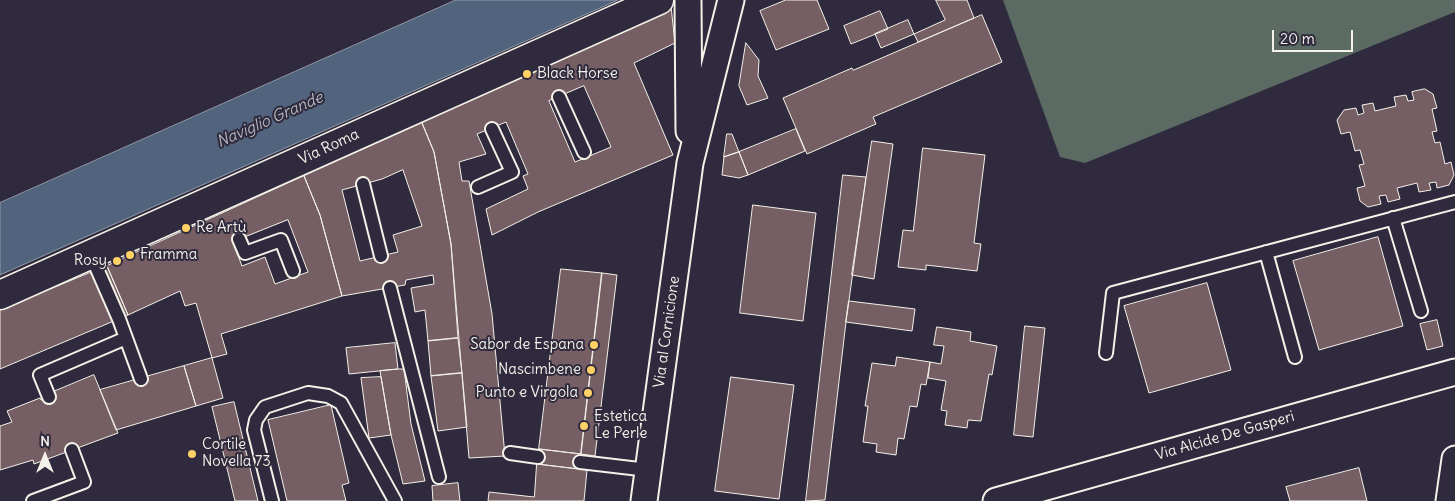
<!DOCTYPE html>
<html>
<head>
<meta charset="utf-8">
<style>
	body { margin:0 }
	#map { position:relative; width:1455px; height:501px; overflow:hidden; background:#2f2a3d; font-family:Delius,sans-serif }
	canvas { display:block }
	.north { position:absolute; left:20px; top:431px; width:50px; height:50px; -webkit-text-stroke:4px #2f2a3d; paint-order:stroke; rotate:0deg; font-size:14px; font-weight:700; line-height:20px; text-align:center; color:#f4f1e8 }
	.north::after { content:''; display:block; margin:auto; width:18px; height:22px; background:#f4f1e8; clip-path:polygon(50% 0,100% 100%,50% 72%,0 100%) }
	.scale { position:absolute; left:1272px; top:30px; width:81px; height:22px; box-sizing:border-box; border:2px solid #f4f1e8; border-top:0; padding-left:6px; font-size:15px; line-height:18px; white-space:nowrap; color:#f4f1e8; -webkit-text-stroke:4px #2f2a3d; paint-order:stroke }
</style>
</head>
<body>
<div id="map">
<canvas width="1455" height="501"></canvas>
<div class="north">N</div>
<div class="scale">20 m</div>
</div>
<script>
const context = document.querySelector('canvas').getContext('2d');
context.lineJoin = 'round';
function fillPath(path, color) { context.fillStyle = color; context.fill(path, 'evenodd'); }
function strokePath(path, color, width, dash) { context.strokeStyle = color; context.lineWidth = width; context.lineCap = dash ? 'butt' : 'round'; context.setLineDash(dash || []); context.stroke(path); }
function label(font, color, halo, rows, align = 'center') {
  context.font = font + ' Delius,sans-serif'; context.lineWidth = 4; context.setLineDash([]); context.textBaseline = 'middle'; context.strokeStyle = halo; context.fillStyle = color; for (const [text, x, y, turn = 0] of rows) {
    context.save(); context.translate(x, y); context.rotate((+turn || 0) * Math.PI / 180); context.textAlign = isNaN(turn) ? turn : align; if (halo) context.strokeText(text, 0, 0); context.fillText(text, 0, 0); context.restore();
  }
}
fillPath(new Path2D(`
	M1003,0H1455V12L1085,163L1060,157Z`), '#5b6b63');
const water = new Path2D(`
	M456,0H618L0,275V203Z`);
fillPath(water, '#52637d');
strokePath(water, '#939ca8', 1);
const building = new Path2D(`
	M786,0H817L829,29L776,50L760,11Z
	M936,0H967L974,18L918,42L914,34L945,20Z
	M671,6L675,43L634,63L673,155L538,212L492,235L486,209L528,189L523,176L528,174L506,122L477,134L486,154L459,162L462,181H469L492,314L505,456L469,458L451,244L434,152L422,123ZM584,86L611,147L575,162L549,101Z
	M880,11L888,29L851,44L844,26Z
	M982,15L1002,62L873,117L876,124L807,154L783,98L852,68L853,70Z
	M908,20L914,34L881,48L875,34Z
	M746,43L759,60L758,76L768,98L747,105L739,86Z
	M1425,89L1433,94L1437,108L1432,109L1437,131L1432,132L1435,143L1440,142L1445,164L1451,162L1454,175L1449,185L1437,188L1436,182L1429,183L1431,190L1419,192L1417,183L1397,188L1400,199L1388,202L1386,195L1379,196L1381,204L1368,207L1360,201L1357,188L1365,186L1359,165L1364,164L1360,150L1355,151L1350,132L1341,134L1337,120L1344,110L1356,108L1358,115L1364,113L1362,105L1373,103L1375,111L1396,106L1394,97L1406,95L1408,101L1414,100L1412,92Z
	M422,123L434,152L451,244L458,338L428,341L425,310L415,312L411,288L434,284L433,275L406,280L405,285L342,296L320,215L304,176ZM403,170L422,226L393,235L398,252L360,261L342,190L382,179Z
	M796,129L805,151L748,175L739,152Z
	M727,134H732L739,152L724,157Z
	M872,141L893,144L874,279L852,275Z
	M923,148L985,155L974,243L981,244L977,271L926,265V270L898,267L903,230L913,231Z
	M739,152L748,175L739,178L722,175L724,157Z
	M843,175L866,177L846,322L825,500L806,501Z
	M304,176L320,215L342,296L221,334L227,354L212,358L196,303L185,306L180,291L128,315L107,266ZM288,220L308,272L275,284L265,257L242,266L233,242Z
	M753,205L816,213L803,321L740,313Z
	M1378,237L1403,326L1319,350L1293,261Z
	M107,266L128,315L0,369V310Z
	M561,269L602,273L581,454L539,449Z
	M602,273L617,275L595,456L581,454Z
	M1207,283L1231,370L1149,393L1124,306Z
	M849,301L915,309L912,331L846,322Z
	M1437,320L1443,346L1427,350L1420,324Z
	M1025,326L1045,328L1033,437L1014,435Z
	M937,327L971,332L970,341L997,346L992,375L989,374L981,421L968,420L967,428L945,425L947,411L941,410L946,381L928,378L930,362L941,364L944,346L934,345Z
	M458,338L462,373L431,376L428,341Z
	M395,343L398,369L349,374L346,348Z
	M897,357L930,362L926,385L921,384L917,407L910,406L904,439L898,438L896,455L876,452L877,444L863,442L868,406H865L872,363L895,366Z
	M212,358L223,398L196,406L184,366Z
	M184,366L196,406L116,430L100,390Z
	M398,369H404L411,424L425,481L403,484L391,435L380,371Z
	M462,373L467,427L438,431L431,376Z
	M94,375L118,433L34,464L33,460L0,470V426L12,422L7,411L40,398L41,400L54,395L53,392Z
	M381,377L391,435L369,438L361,378Z
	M731,377L794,385L779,499L715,491Z
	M234,402L258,501H235L212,407Z
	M331,405L349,483L342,485L346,501H287L268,420Z
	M539,449L581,454L579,469L537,464Z
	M537,464L587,470L584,501H488L489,492L534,497Z
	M1359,468L1367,501H1290L1286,487Z
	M458,483L460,501H433L432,486Z`);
fillPath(building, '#755f64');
strokePath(building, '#f4f1e8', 1);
const lane = new Path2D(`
	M559,97L584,152
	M363,184L381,256
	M478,187L512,172L492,129
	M1393,218L1421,311
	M239,239L245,253L281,240L293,271
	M1266,252L1295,357
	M91,255L119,319L141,379
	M390,288L439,477
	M1106,353L1113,293L1455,202
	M49,397L40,375L126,338
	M510,453L538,457
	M580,462L648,470
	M33,501L84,482L72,450
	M272,501L254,430L256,420L265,407L308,393L328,396L341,403L395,501`);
const street = new Path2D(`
	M688,0L689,131
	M644,501L690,163L731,0
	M996,501L1455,372
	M1449,501L1455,459`);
const secondary = new Path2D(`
	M0,295L659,0`);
strokePath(lane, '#f4f1e8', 16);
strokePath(street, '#f4f1e8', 29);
strokePath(secondary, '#f4f1e8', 31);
strokePath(lane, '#2f2a3d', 12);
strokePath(street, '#2f2a3d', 25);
strokePath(secondary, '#2f2a3d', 28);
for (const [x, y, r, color] of [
	[527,74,5,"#ffd166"],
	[186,228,5,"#ffd166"],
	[130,255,5,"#ffd166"],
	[117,261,5,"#ffd166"],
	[594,345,5,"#ffd166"],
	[591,370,5,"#ffd166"],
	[588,393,5,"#ffd166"],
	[584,426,5,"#ffd166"],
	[192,454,5,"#ffd166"]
]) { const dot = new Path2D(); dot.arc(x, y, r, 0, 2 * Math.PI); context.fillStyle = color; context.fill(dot); strokePath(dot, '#2f2a3d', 2); }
label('15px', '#f4f1e8', '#2f2a3d', [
	["Black Horse",537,74],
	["Re Artù",196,228],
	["Framma",140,255],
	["Rosy",107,261,"right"],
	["Sabor de Espana",584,345,"right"],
	["Nascimbene",581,370,"right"],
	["Punto e Virgola",578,393,"right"],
	["Estetica",594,417],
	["Le Perle",594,434],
	["Cortile",202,445],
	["Novella 73",202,462]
], 'left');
label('15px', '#f4f1e8', '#2f2a3d', [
	["Via Roma",329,147,-25],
	["Via al Cornicione",667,332,-82],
	["Via Alcide De Gasperi",1225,436,-16]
]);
label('italic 16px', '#b3b8bd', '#2f2a3d', [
	["Naviglio Grande",270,120,-24]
]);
</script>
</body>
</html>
